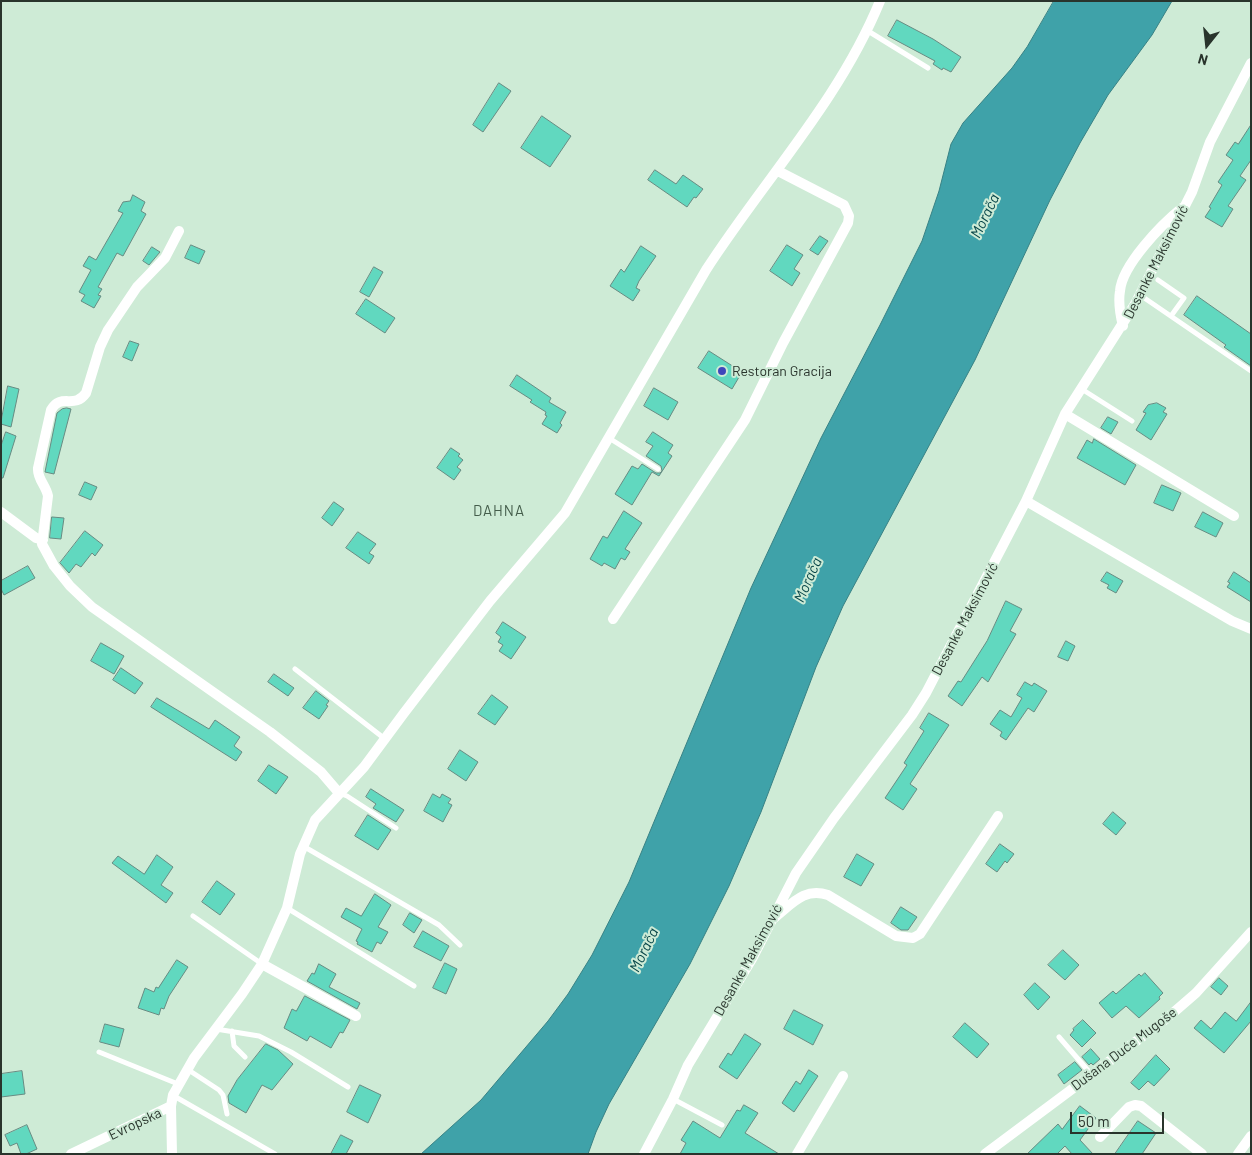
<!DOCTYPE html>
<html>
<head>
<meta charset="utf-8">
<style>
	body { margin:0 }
	#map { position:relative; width:1252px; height:1155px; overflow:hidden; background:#ceebd6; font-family:Barlow,sans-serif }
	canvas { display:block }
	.frame { position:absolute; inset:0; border:2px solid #29342c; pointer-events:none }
	.north { position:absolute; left:1182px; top:20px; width:50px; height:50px; -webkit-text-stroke:4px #ceebd6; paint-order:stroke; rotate:196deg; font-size:14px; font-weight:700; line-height:20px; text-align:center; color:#29342c }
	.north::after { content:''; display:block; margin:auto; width:18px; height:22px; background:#29342c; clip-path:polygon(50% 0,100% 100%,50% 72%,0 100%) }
	.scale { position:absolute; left:1070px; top:1112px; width:94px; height:22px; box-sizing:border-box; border:2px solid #29342c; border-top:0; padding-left:6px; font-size:15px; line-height:18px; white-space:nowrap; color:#29342c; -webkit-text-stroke:4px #ceebd6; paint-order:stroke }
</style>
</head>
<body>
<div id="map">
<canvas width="1252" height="1155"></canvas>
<div class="frame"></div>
<div class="north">N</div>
<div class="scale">50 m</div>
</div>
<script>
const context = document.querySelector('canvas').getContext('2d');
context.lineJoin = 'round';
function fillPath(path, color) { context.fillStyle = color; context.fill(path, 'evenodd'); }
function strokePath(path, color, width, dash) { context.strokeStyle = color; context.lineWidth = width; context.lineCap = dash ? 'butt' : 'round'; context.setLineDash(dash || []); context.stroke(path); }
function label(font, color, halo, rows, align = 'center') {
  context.font = font + ' Barlow,sans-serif'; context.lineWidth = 4; context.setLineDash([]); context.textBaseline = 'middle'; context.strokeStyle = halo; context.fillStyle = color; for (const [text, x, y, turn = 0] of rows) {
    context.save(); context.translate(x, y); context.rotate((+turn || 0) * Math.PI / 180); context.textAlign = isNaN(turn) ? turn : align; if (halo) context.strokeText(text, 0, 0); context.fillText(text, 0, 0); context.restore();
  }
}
const water = new Path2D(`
	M1054,1H1172L1152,35L1108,95L1080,143L1050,200L975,360L843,606L816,667L761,812L729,886L690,964L609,1104L596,1132L588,1154H421L481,1100L548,1021L568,994L592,955L629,882L751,588L821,438L880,325L922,241L939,191L951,144L963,123L1012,68L1027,47Z`);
fillPath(water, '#3fa2a9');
strokePath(water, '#388184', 1);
const building = new Path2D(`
	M897,20L933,39L961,57L951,72L943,68L942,70L933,64L935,61L888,36Z
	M499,83L511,91L483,132L473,125Z
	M542,116L571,136L550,167L521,148Z
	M1251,125V160L1240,176L1246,180L1228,206L1233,209L1222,227L1205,217L1211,208L1209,207L1222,185L1218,182L1233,160L1226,155L1235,142L1238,144Z
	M655,170L676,184L683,175L703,189L696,198L694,197L687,207L648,180Z
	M133,195L145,202L141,211L146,214L123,256L117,253L98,287L102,289L98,295L101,296L94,308L81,301L85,295L79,292L91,270L83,266L89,256L96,260L123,213L118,211L123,202L130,201Z
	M820,236L828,241L818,255L810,250Z
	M191,245L205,251L199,264L185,258Z
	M787,245L803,255L794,269L800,273L792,286L770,271Z
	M641,246L656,256L639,281L636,288L640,290L633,301L610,286L621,269L624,272Z
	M152,247L160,252L149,265L143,261Z
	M374,267L383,272L369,297L360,292Z
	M1197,296L1251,334V366L1224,347L1226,345L1184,315Z
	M366,299L395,318L385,333L356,314Z
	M130,341L139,344L132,361L123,357Z
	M709,351L742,372L732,389L698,368Z
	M517,375L551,398L549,402L566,412L560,423L562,425L557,433L542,424L547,416L545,415L546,412L530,402L532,400L510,386Z
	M8,386L19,389L11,427L1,424Z
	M654,388L678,402L668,420L644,406Z
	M1157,403L1166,408L1163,412L1167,414L1151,440L1136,430L1146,413L1143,412L1148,405Z
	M67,408L71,409L54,474L45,472L57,413L62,409Z
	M1108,417L1118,422L1111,434L1101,428Z
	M6,432L16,436L3,478H1V446Z
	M653,432L673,445L668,453L672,456L659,476L652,472L632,505L615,494L632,466L638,469L642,464L656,473H660L662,471L661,466L646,456L653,446L646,442Z
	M1094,439L1136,465L1125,485L1077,458L1087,440L1092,443Z
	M451,448L460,454L458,456L463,460L457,467L461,470L454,480L437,468Z
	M85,482L97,487L91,500L79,495Z
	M1162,485L1181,493L1173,511L1154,503Z
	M334,502L344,509L332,526L322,518Z
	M624,511L642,523L625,549L630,552L625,560L621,558L615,569L604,563L602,566L590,559L603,536L607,538Z
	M1203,512L1223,523L1216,537L1195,527Z
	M52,517L64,518L61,539L50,538Z
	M85,531L103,545L95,556L92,553L81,567L76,564L69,573L60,563Z
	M358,532L376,544L369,553L374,556L369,564L346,548Z
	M28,566L35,578L4,595L1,589V581Z
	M1107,572L1123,581L1116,593L1107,588L1109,585L1101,581Z
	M1234,572L1251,583V602L1227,587L1230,583L1228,582Z
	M1006,601L1022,609L1010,631L1016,634L988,682L982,677L962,706L948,696L958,681L961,682L987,641Z
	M503,622L526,637L511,659L499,651L503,645L498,642L501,637L496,633Z
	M1066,641L1075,646L1068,661L1058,657Z
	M101,643L124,656L114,674L91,661Z
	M121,668L143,683L135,694L113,680Z
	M274,674L294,688L288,696L268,682Z
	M1025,682L1032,686L1034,683L1047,691L1034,712L1028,708L1006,740L1000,736L1002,732L990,724L1000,710L1011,717L1022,698L1017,695Z
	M316,691L329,701L326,705L328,706L319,719L303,708Z
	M492,695L508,707L495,725L478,714Z
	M157,698L209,729L215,720L240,737L234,746L242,752L236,761L151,707Z
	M929,713L949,725L910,784L917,789L903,810L885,798L907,765L904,763L924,731L920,728Z
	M460,750L478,762L466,781L448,769Z
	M269,765L288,777L276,794L258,781Z
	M371,789L404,810L396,822L373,808L376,804L366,797Z
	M433,794L440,798L442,794L451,799L448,803L452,805L443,822L424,811Z
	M1113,812L1126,823L1116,835L1103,824Z
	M368,815L391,830L378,850L355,836Z
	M1000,844L1014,854L1007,863L1005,861L997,872L986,864Z
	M857,854L874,864L861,886L844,877Z
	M157,855L173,867L161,885L173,893L166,903L112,863L118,856L144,874Z
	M217,881L235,894L220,915L202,902Z
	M375,894L391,905L378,927L388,932L381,944L377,942L372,952L357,944L358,942L356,941L362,929L341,917L346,908L361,916Z
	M901,907L917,917L908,930H901L891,923Z
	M410,913L422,920L414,933L403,925Z
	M423,931L449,946L441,961L414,947Z
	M1063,950L1079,965L1065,980L1048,965Z
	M177,960L188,967L169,996L164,1009L161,1008L159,1015L138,1008L145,988L154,992L156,987L158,988Z
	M445,963L457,969L446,994L433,988Z
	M319,964L336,974L329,987L360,1003L357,1009L307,981L312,973L314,974Z
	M1145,973L1163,993L1159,997L1160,999L1139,1018L1126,1006L1112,1018L1099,1003L1113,991L1116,994L1139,974L1141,976Z
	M1219,978L1228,986L1221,995L1211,987Z
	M1035,983L1050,997L1038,1010L1024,995Z
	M305,996L350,1020L343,1033L340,1032L331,1048L310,1036L307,1041L284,1028L292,1009L296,1011Z
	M1251,1002V1021L1224,1053L1194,1028L1201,1020L1211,1029L1225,1012L1236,1021Z
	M794,1010L823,1025L813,1045L784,1029Z
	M1083,1020L1096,1033L1082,1047L1070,1035L1074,1030L1073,1029Z
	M965,1023L989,1044L977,1058L953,1037Z
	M105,1024L124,1029L119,1047L100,1042Z
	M745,1034L761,1044L737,1079L719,1067L728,1053L731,1055Z
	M266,1044L278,1050L293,1064L272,1090L262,1085L246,1113L229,1103L228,1096L237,1080Z
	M1091,1049L1100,1059L1093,1065L1091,1063L1089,1065L1082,1057Z
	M1156,1055L1170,1069L1154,1086L1148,1081L1139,1090L1131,1083Z
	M1075,1062L1082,1070L1064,1084L1058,1075Z
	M809,1070L818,1076L794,1112L782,1103L796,1081L800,1084Z
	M22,1071L25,1094L1,1097V1074Z
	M360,1085L381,1095L368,1123L347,1112Z
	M744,1105L758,1113L745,1133L779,1154H680L686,1143L681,1140L693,1121L720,1138L737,1110L740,1111Z
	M1080,1106L1096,1118L1080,1140L1093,1154H1072L1065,1146L1057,1154H1027L1058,1124L1062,1129Z
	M1138,1121L1156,1133L1142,1154H1115Z
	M27,1125L37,1149L26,1154H21L17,1143L10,1146L5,1135Z
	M341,1135L353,1141L346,1154H331Z`);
fillPath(building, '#61d8bf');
strokePath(building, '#678b82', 1);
strokePath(new Path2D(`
	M868,31L928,68
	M1158,280L1184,298L1171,316
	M1140,295L1251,371
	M1080,388L1132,421
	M609,438L658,469
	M295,669L385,739
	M339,793L347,796L396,828
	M303,846L439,925L460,945
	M287,908L414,986
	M193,916L262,964
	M216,1029L259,1036L291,1052L348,1087
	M232,1031L234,1046L245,1057
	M1059,1037L1091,1074
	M99,1052L178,1084
	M187,1069L219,1090L223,1095L227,1114
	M174,1096L275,1154
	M673,1099L722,1125`), '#fff', 5);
strokePath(new Path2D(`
	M179,231L165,258L137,287L108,330L100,347L86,393C74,410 61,392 51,410L38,468C37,479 46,485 48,496L42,544L54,566L70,586L92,607L270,732L321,772L339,793
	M1123,326C1120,314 1118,303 1120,291C1122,265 1162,224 1182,208
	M1065,414L1234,516
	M1026,501L1232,621L1251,629
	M1,512L36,538L43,540
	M613,619L745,420L783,343L848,223L849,216L844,205L778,171
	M774,918C792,904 804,887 828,895L896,936L913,938L920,934L998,816
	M262,964L356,1016
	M1100,1137L1129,1107L1135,1105L1141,1106L1202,1154
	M71,1154L171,1106
	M172,1154L171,1106L173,1095L194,1058L242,994L262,964L287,908L300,854L315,820L364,767L404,713L490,601L565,513L706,270C764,180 839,101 880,1
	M644,1154L673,1099L688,1065L752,959L796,873L834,818L912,715L926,693L1026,501L1065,414L1135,304L1192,192L1210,142L1251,63
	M797,1154L843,1076
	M985,1154L1166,1019L1196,993L1251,932
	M1238,1154L1251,1136`), '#fff', 10);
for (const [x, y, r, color] of [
	[722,371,5,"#3e47bb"]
]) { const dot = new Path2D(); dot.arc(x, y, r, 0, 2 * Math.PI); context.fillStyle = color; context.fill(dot); strokePath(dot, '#ceebd6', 2); }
label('14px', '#29342c', '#ceebd6', [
	["Desanke Maksimović",1156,262,-63],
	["Desanke Maksimović",965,619,-62],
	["Desanke Maksimović",748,960,-61],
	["Dušana Duće Mugoše",1124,1049,-37],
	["Evropska",135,1124,-25]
]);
label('14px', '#29342c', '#ceebd6', [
	["Restoran Gracija",732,371]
], 'left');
label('italic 15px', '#084649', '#ceebd6', [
	["Morača",985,216,-64],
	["Morača",808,580,-66],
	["Morača",644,950,-64]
]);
context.letterSpacing = '1px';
label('15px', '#445d4b', '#ceebd6', [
	["DAHNA",499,511]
]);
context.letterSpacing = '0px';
</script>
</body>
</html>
